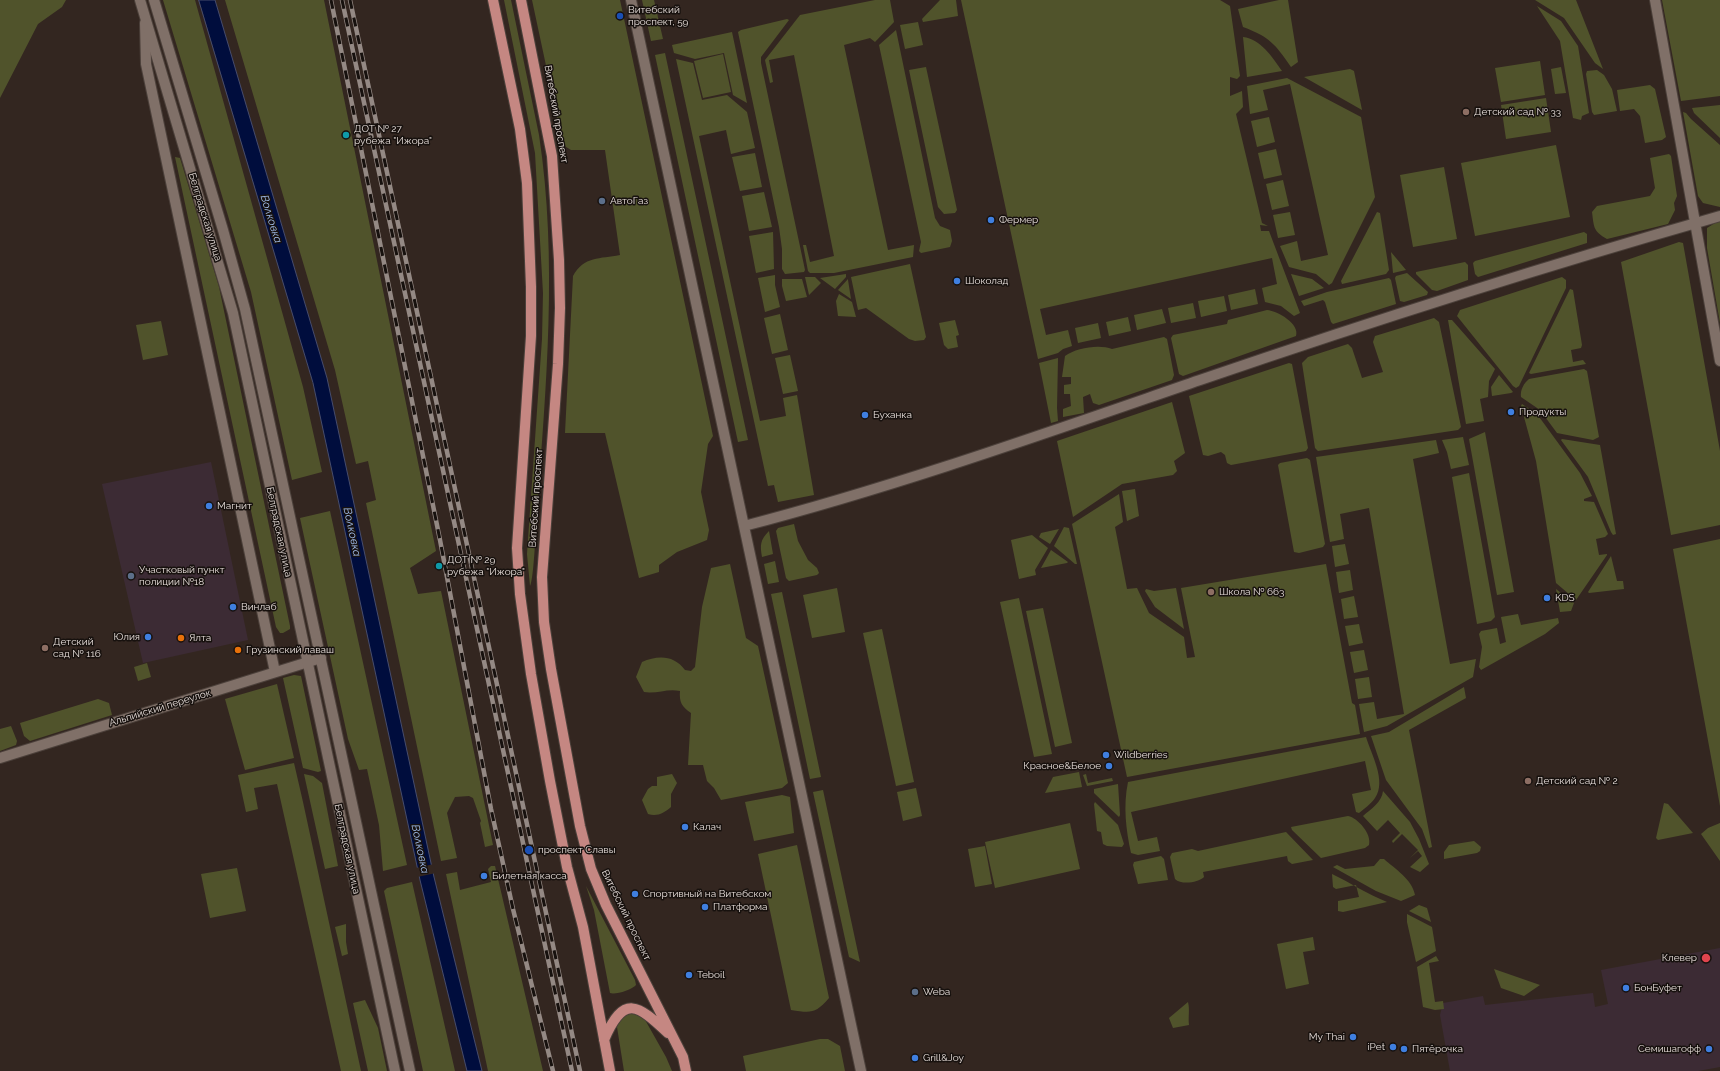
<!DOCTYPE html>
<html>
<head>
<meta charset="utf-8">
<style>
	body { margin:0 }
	canvas { display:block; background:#332620 }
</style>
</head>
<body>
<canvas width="1720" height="1071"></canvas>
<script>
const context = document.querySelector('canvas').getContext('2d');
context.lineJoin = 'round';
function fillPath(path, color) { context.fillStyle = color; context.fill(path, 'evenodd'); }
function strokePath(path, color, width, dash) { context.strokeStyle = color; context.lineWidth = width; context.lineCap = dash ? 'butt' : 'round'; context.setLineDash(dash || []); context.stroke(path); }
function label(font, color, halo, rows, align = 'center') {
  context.font = font + ' Raleway,sans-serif'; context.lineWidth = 3; context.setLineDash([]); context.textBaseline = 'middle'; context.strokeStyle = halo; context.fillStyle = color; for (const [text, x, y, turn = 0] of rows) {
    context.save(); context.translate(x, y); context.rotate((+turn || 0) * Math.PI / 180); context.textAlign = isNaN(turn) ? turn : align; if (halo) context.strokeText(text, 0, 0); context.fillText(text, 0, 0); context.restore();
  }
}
fillPath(new Path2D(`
	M211,462L248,640L143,663L102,484Z
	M1720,948V1067L1698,1071H1450L1440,1015L1443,1003L1483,996L1485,1005L1593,993L1595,1007L1608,1004L1601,970Z`), '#3c2b34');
fillPath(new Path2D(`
	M0,0H66L62,7L38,24L0,98Z
	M163,0H195L303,387L322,472L292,480L251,292Z
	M225,0H324L436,551L410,568L418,594L441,591L493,845L485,847L480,823L481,821L473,798L469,796L455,797L447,813L457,858L441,861L366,503L376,500L368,461L356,464L335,370Z
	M504,0H511L539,135C558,260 546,386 537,511C536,523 534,579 530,586L527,554L542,339L543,293L535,153Z
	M532,0H620L713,436L708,444L701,492L709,530L707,540L677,552L659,565V572L639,578L605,433H565L573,276C584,256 600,259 620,255L605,150H571L563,145Z
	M642,0H654L663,39L651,41Z
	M875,0H890L894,22L875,42L870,38L844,45L888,250L914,245L913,257L834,273H810L808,271L803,245H806L810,262L834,256L794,55L769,60L773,82L770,83L765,60L800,15Z
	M940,0H956L958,16L923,22L922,19Z
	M961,0H1220L1230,6L1240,76L1237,79L1230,77V96L1242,91L1243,107L1236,114L1262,223L1268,226L1260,225L1261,231H1269L1300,313L1294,316L1281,306L1265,302L1262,288L1277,284L1272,258L1040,309L1046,335L1068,330L1072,346L1063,349L1058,353L1038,359Z
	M1279,0H1288L1298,62L1291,67C1275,44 1270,37 1243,27L1238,9Z
	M1535,0H1576L1603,69L1595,63L1564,18Z
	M1662,0H1720V96L1681,101Z
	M1537,6L1561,21L1578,46L1589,113L1582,116L1581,120L1573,118L1560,41Z
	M787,19L789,20L761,57V63L805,270L804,272L785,274L782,269V249L779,227L738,32L741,30Z
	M918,22L923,45L905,49L900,25Z
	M896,30L935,218L940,226L950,230L952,241L950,247L921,253L919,251L921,242L879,45Z
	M732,32L747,103L733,95L724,53L695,59L674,53L672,45Z
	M1243,37C1261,39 1272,57 1282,71L1247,77Z
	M665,53L748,440L738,442L655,55Z
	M723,54L731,92L703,98L694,61Z
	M676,59L693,63L702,100L727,95L747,112L755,148L731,154L726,130L699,136L760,421L786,416L783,398L797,395L814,495L778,502L774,485L768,486Z
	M1540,61L1545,95L1501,102L1495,68Z
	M926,67L957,210L955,213L944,214L938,207L909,70Z
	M1561,67L1566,93L1555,94L1551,69Z
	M1350,69L1354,71L1362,110L1304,77Z
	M1597,70L1604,75L1612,89L1617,111L1594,115L1592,112L1586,74L1587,71Z
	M1287,78L1361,117L1375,197L1332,283L1329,285L1316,274L1289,267L1280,246L1297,241L1301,261L1328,255L1290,84L1263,90L1268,110L1250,114L1247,86Z
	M1650,85L1655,89L1666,137L1662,140L1645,143L1640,116L1634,109L1620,111L1617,90Z
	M1546,98L1551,132L1506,139L1501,105Z
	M1720,105V138L1694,113L1692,108Z
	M1683,112L1686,113L1691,119L1720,145V207L1703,203L1698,196Z
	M1269,117L1275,142L1257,147L1251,121Z
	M1556,145L1570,217L1475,236L1461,163Z
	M1276,149L1282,175L1264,179L1258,153Z
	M755,153L762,187L740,191L732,157Z
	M1669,154L1671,156L1677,196L1674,203L1675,210L1668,224L1607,239C1593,231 1594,227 1592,212L1597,206L1650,196L1655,188L1650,158Z
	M175,157L180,158L219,287L290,626V629L283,633H280L276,627Z
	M1444,167L1457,239L1413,247L1400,175Z
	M1283,180L1289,206L1272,210L1266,184Z
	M764,192L772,227L749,231L742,196Z
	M1290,212L1295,235L1278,238L1273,215Z
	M1377,212L1380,213L1389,270L1386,274L1342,284L1341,281Z
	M1720,220V323L1707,248V228Z
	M773,232L774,269L756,273L749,236Z
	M1584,232L1587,234V243L1478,277L1475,274L1473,263L1475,261Z
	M1679,242L1683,243L1720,451V525L1671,535L1621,262Z
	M1391,252L1406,270L1393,273Z
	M1465,262L1468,265V280L1437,291L1432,290L1416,274V272Z
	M910,264L926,337L924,340L915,341L909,339L866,308L858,310L851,277Z
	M1407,273L1428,292L1427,295L1404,302L1400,301L1395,278L1396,276Z
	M846,274V277L835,289L820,278Z
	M1291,274L1312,279L1324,288L1299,296Z
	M775,275V285L780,307L765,312L758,278Z
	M805,277H815L821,283L809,295Z
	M1562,277L1566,280V288L1519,386L1516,388L1513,386L1457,316L1460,310Z
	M1389,278L1391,280L1396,304L1333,324L1331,322L1325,302L1323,300L1304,306L1301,301L1327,292Z
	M782,279H802L807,297L786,301L782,286Z
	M848,279V280L851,299L838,290Z
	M1255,289L1258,304L1231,310L1228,295Z
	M1570,289L1573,290L1582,345L1581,348L1571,350L1573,362L1583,360L1586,364L1531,374L1529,373Z
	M839,294L852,302L856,317L838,316L836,301Z
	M1224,296L1227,311L1201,317L1198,301Z
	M1193,303L1196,318L1171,323L1168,308Z
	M1162,309L1166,323L1137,330L1134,315Z
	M1267,310C1278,311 1300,324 1296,336L1183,376L1179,374L1171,338L1173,335L1227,324L1228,320Z
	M780,314L788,350L772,354L764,318Z
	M1128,317L1131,331L1109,336L1106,322Z
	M1434,318L1439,322L1461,427L1458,430L1318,451L1315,448L1302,363L1308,357L1348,344L1352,348L1362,378L1383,372L1373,342L1375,336Z
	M955,320L959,335L956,336L958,347L948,349L944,345L939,323Z
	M1448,320H1452L1495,369L1489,381L1488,397L1480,399L1484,421L1466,424Z
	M161,321L168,355L143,360L136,325Z
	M1098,323L1101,338L1078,343L1075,328Z
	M1164,337L1167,339L1174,375L1172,380L1099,405L1093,403L1090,394L1083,397L1084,413L1063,417V409L1071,406L1070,394H1064V385L1071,384V377H1062L1065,356C1076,348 1099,344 1112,349Z
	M790,355L798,391L783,394L775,358Z
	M1058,358L1057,408L1058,421L1051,423L1039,363Z
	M1289,363L1292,364L1308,448L1306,451L1231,465L1227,463L1225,455L1221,452L1208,456L1203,455L1189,396Z
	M1584,369L1587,371L1599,437L1593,440L1557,433L1540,410L1521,397C1520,390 1524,383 1529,379Z
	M1499,375L1513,392L1511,393L1492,396L1491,387Z
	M1172,402L1185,453L1174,461L1177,471L1173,475L1122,484L1073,517L1057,441Z
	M1522,404L1537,414L1580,473L1592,496L1584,499V501L1594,502L1608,534L1605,537L1596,539L1599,555L1607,554V555L1576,600L1556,583L1536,461L1521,406Z
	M1485,432L1514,592L1497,595L1469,439Z
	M1463,437L1469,465L1451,469L1447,452L1442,440Z
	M1562,439L1600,445L1616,534L1613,535L1611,532L1588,477L1561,440Z
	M1436,440L1439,453L1413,459L1450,664L1476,659L1473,677L1387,726L1364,732L1359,704L1374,702L1377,719L1404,714L1369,508L1340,514L1344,539L1330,542L1316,457Z
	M1307,458L1310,460L1325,544L1323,547L1299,553L1294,552L1278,465L1280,463Z
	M1469,473L1495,617L1491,621L1477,624L1452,477Z
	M1135,489L1139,516L1127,521L1122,491Z
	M1119,494L1123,522L1115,527L1127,589L1137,588L1149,613L1184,637L1187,658L1195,657L1181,588L1326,564L1352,703L1355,705L1360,734L1127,777L1072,524Z
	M330,511L407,865L383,871L379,825L367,769L359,770L348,739L300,518Z
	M794,524L798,541L808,560L817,568L819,573L817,575L789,581L786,578L776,531L778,528Z
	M1064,527L1069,528L1077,564H1075L1054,546Z
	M1059,529L1050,544L1039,537L1041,533Z
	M769,531L773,554L762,557C760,545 760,540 769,531Z
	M1032,535L1048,548L1035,570L1036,575L1019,579L1011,540Z
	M1720,539V806L1673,549Z
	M1345,544L1349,564L1335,567L1332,546Z
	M1051,550L1068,562L1067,563L1041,568Z
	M1611,556L1617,581H1623L1624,589L1589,593L1588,592Z
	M775,561L779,582L768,584L764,564Z
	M730,564L746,638L758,646L788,783L782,788L721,800L714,788L707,781L703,765H688L691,713C682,707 679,702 680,691C668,688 657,694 644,692L636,677L642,662C658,655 674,655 685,670L691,671L695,667L702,607L711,568Z
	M1350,570L1353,590L1339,593L1336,572Z
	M837,588L845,632L812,638L803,595Z
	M1176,588L1184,629L1155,607L1145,591L1146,589L1154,591Z
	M1556,589L1574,603L1571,611L1560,612Z
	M782,592L821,777L810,779L771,594Z
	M1354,596L1358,617L1344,619L1341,599Z
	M1019,598L1052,754L1034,757L1000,602Z
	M1043,608L1072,743L1055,747L1026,611Z
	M1518,614L1521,625L1558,618L1559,623L1545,634L1481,670L1479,667L1482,647L1479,634L1481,631L1497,628L1500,644L1506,642L1501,617Z
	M1359,624L1363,643L1349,646L1345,626Z
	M882,629L914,782L896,786L863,633Z
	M1364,650L1368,670L1354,673L1350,652Z
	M147,663L151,677L138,681L134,667Z
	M294,675L301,676L321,771L318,772L303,768L283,678Z
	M1369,677L1372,697L1358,699L1355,679Z
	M277,684L294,758L245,770L225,699Z
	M1464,687L1466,698L1409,730L1432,847L1429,848L1422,829L1386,780L1371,736L1389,732Z
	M98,699L109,703L112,715L30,741L24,736L20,723Z
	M11,726L17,741L16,745L0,751V729Z
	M1366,737C1371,754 1387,781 1375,798C1371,804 1364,809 1359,813L1356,812L1352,794L1371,790L1365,761L1131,812L1138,841L1157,837L1160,851L1138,855L1131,853C1126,830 1123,806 1128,782Z
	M294,763L303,802L361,1071H341L277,784L254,788L258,809L246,812L238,775Z
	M1079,772L1082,787L1045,793L1053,777Z
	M304,774L313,776L322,783L338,866L325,869Z
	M672,774L677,783L671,794V807C664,813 657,817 648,814L642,800L648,789L652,786H657V777Z
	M1086,774L1088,783L1112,778L1113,781L1087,786L1083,775Z
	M1118,784L1120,815L1119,817L1094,793V789Z
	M916,788L922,816L903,821L897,792Z
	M823,790L860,962L849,957L813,792Z
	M1383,791L1410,822L1419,839L1429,864L1420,872L1410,867L1422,856L1418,851L1410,858L1418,850L1402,834L1393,843L1392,841L1400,833L1388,820L1377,831L1363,816C1371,809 1382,802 1383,791Z
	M782,795L790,797L794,833L754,841L745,802Z
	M1095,802L1118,825L1124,844L1122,847L1107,846L1103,844L1101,832L1097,831L1094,804Z
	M1664,803L1668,804L1693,833L1658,840L1656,838Z
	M1348,816C1358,818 1372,834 1369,845L1365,848L1321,858L1292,830L1291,827Z
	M1070,823L1080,869L995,888L985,842Z
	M1720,823V861L1701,834L1708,828Z
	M1286,832L1313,860L1292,864L1288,861L1287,856L1203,872L1204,877C1198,883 1181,885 1175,879L1170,857L1172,853L1192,849L1198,851Z
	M1474,841L1481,847L1480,851L1477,853L1444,859V852L1449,845Z
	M797,845L829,998C815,1014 811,1013 791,1010L758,854Z
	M985,846L992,884L975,887L968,849Z
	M1161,856L1164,859L1168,880L1138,884L1133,865L1134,862Z
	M1380,859H1384C1395,869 1412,879 1415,895L1401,901L1376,891L1333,867L1337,865L1345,869L1374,866Z
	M491,866H495L543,1071H488L446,874L457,872L460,890L491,882L488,869Z
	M237,868L246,911L210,918L201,874Z
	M1332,874C1351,883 1367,894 1387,902L1343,912L1338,911V901L1359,897L1356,885L1336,889L1333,887Z
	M412,882L455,1071H423L384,891L387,888Z
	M586,886L635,980L636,985C632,990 615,995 610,993L594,910Z
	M1419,905L1427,908L1431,922L1409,911Z
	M1407,914L1432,927L1436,951L1416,962L1407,922Z
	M346,924V942L348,954L342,956L335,927Z
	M1313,937L1315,950L1303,952L1309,984L1286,989L1277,944Z
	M1436,956L1439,961L1429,963L1435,1002L1443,1001L1444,1009L1435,1010L1423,1007L1417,967Z
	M1494,969L1540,985L1524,996L1501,988Z
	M365,1000L378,1028L387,1071H368L353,1003Z
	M1188,1002C1190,1010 1188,1017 1189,1025L1173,1028L1169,1018Z
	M633,1013L644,1018L666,1057L672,1071H624L617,1027C619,1019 625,1014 633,1013Z
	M820,1039H828L840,1046L845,1071H746L743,1056Z`), '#50532b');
const water = new Path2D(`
	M199,0H215L327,378L434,877L482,1071H467L420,880L313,383Z`);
fillPath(water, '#000d3d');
strokePath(water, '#464c6c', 1);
fillPath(new Path2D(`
	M434,864L436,873L417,877L416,868Z`), '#332620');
const minor = new Path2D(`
	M631,0L861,1071
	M1655,0L1720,361
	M145,23L146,64L275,672
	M744,526C898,486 1049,432 1200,380C1372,321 1545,266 1720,216
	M0,758L321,658`);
const tertiary = new Path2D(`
	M140,0L233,313L395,1071
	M154,0L223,230L245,309L410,1071`);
const primary = new Path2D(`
	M493,0L520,129L527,183L531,287V336L517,548L520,594L531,674L550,781L567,867L583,927L610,1071
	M521,0L552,156L559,260L560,308L558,364L542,577L544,622L551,669L580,826L591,869L606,905L683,1057L686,1071
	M604,1040C624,993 638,1005 668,1033`);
strokePath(minor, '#4c413b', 12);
strokePath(tertiary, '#4c413b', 12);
strokePath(primary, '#4c413b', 12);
strokePath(minor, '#807068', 10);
strokePath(tertiary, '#807068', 10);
strokePath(primary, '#c58782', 10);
const rail = new Path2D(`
	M331,0L440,540L491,809L513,909L553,1071
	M342,0L572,1071
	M350,0L580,1071`);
strokePath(rail, '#948984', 4.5);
strokePath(rail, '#17110e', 3, [9]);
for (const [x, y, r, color] of [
	[620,16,4,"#1a4fb4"],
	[1466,112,4,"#8d6e63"],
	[346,135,4,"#0f9aa8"],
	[602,201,4,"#5c6f8a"],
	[991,220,4,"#3f7fe0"],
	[957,281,4,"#3f7fe0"],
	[1511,412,4,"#3f7fe0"],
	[865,415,4,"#3f7fe0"],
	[209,506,4,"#3f7fe0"],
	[439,566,4,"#0f9aa8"],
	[131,576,4,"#5c6f8a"],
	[1211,592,4,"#8d6e63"],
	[1547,598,4,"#3f7fe0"],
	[233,607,4,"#3f7fe0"],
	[148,637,4,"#3f7fe0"],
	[181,638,4,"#e8710a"],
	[45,648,4,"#8d6e63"],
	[238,650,4,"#e8710a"],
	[1106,755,4,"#3f7fe0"],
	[1109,766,4,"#3f7fe0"],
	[1528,781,4,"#8d6e63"],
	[685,827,4,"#3f7fe0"],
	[529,850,5,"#1a4fb4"],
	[484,876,4,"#3f7fe0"],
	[635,894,4,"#3f7fe0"],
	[705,907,4,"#3f7fe0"],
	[1706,958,5,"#e0444e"],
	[689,975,4,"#3f7fe0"],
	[1626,988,4,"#3f7fe0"],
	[915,992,4,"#5c6f8a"],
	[1353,1037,4,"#3f7fe0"],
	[1393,1047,4,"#3f7fe0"],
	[1404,1049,4,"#3f7fe0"],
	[1709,1049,4,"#3f7fe0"],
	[915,1058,4,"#3f7fe0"]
]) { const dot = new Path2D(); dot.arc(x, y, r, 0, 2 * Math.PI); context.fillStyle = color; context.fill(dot); strokePath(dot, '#17110e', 1.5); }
label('10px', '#e8dfdb', '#17110e', [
	["Витебский",628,10],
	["проспект, 59",628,22],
	["Детский сад № 33",1474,112],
	["ДОТ № 27",354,129],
	["рубежа \"Ижора\"",354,141],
	["АвтоГаз",610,201],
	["Фермер",999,220],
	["Шоколад",965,281],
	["Продукты",1519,412],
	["Буханка",873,415],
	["Магнит",217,506],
	["ДОТ № 29",447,560],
	["рубежа \"Ижора\"",447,572],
	["Участковый пункт",139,570],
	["полиции №18",139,582],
	["Школа № 663",1219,592],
	["KDS",1555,598],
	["Винлаб",241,607],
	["Юлия",140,637,"right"],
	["Ялта",189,638],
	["Детский",53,642],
	["сад № 116",53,654],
	["Грузинский лаваш",246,650],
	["Wildberries",1114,755],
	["Красное&Белое",1101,766,"right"],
	["Детский сад № 2",1536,781],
	["Калач",693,827],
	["проспект Славы",538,850],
	["Билетная касса",492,876],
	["Спортивный на Витебском",643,894],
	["Платформа",713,907],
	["Клевер",1697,958,"right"],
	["Teboil",697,975],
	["БонБуфет",1634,988],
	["Weba",923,992],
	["My Thai",1345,1037,"right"],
	["iРet",1385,1047,"right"],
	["Пятёрочка",1412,1049],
	["Семишагофф",1701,1049,"right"],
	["Grill&Joy",923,1058]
], 'left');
label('10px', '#e8dfdb', '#17110e', [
	["Витебский проспект",556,114,80],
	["Белградская улица",205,217,73],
	["Витебский проспект",536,498,-86],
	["Белградская улица",279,532,78],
	["Альпийский переулок",160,708,-17],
	["Белградская улица",347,849,78],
	["Витебский проспект",626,915,64]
]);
label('italic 11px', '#a5c2f2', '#17110e', [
	["Волковка",271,219,73],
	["Волковка",352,532,78],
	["Волковка",420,849,78]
]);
</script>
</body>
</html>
